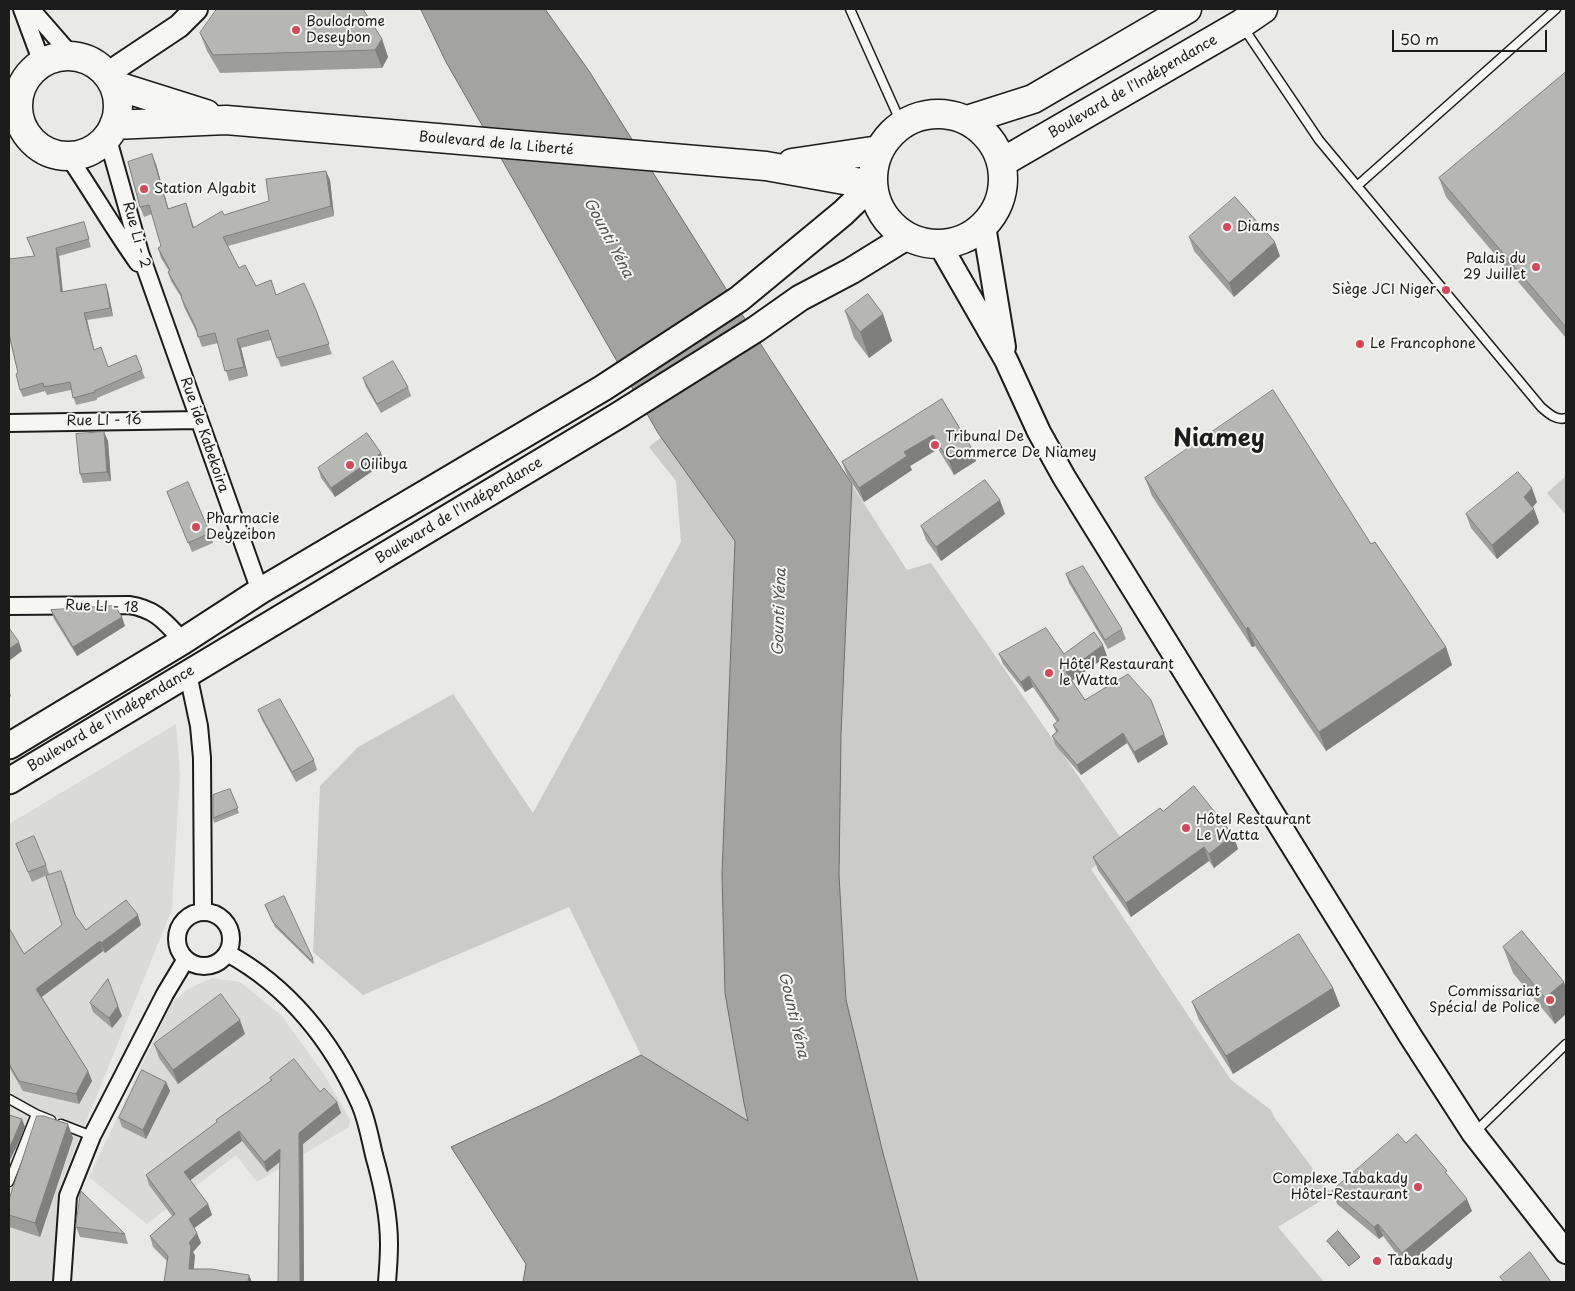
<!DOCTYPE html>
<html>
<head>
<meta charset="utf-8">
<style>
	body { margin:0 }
	#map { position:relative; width:1575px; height:1291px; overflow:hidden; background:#e9e9e5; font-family:"Playpen Sans",sans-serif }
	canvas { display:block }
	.frame { position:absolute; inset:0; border:10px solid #1c1c1c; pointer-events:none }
	.scale { position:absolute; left:1392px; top:30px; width:155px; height:22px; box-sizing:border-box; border:2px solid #1c1c1c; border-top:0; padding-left:6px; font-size:15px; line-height:18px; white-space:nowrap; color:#1c1c1c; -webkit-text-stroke:4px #f6f6f2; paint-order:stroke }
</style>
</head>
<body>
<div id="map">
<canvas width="1575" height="1291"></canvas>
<div class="frame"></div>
<div class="scale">50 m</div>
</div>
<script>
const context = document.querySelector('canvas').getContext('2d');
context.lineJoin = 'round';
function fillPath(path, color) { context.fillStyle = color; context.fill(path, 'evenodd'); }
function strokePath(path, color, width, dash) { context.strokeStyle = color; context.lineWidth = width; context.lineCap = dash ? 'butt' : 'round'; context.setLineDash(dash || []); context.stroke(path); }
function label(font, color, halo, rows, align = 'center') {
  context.font = font + ' "Playpen Sans",sans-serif'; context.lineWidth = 4; context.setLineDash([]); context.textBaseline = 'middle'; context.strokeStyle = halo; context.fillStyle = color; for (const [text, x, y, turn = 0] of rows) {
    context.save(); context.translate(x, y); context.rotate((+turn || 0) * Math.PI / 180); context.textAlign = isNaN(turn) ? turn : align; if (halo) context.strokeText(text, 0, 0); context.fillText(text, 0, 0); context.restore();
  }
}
fillPath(new Path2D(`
	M176,724L180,775L172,909L61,1184L54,1282H9V824Z
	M212,978L240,982L282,1016L325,1076L350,1120L349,1127L257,1182L236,1155L147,1224L89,1177L172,1002L188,989Z`), '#dadad6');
fillPath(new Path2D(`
	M767,354L907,570L931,563L1125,844L1091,869L1231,1080L1271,1110L1274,1117L1332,1194L1278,1227L1324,1282H793L748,1122L641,1055L569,907L363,995L313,952L320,786L358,747L453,694L533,813L681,542L676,481L649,447Z
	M1566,476V515L1547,493Z`), '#cbcbc7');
const water = new Path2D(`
	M421,9H545L589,71L767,354L852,484L841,734L839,875L846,1000L883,1153L918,1282H523L526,1264L451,1147L546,1103L641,1055L748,1121L744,1103L725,993L722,874L735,541L658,433L446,62Z
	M1338,1231L1360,1257L1349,1266L1327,1241Z`);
fillPath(water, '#a3a3a1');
strokePath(water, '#6d6d6c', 1);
const lane = new Path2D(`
	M850,9L902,125
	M1243,27L1319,140L1541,407C1548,413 1556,421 1566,418
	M1357,186L1556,9
	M9,1099L36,1114L51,1120
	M61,1124L92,1136
	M1475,1132L1566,1044
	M9,1182L36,1114`);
const street = new Path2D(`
	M22,9L42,63
	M31,9L72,56
	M107,136L140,253L260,591
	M68,156C92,191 113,228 138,263
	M9,423L199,420
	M9,606L129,605C156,609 165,622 183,641
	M188,674L199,726L202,758L203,912
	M177 939a27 27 0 1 1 54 0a27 27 0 1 1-54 0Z
	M227,953C288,986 332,1041 360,1104C367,1120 370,1138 374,1155C382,1183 389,1215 389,1244C389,1257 388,1270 387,1282
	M62,1282L68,1196L92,1136L165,994L186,959`);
const secondary = new Path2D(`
	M107,74L179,26L196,9
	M984,226L1004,347
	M940,245L1006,360L1039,432L1064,477L1411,1037L1473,1133L1566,1252`);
const primary = new Path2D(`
	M9,746L183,641L260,591L603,388L739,299L843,213L872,185
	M9,781L619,415L756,329L800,298L851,271L906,237`);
const highway = new Path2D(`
	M18 106a50 50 0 1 1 100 0a50 50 0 1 1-100 0Z
	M114,85L206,114
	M873 179a65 65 0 1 1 130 0a65 65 0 1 1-130 0Z
	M967,120L1033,99L1187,9
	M114,125L226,120L766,166L872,185
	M792,163L879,150
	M1001,163L1241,24L1263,9`);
strokePath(lane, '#1c1c1c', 11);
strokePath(street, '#1c1c1c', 20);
strokePath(secondary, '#1c1c1c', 26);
strokePath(primary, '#1c1c1c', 29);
strokePath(highway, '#1c1c1c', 31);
strokePath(lane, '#f6f6f2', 8);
strokePath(street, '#f6f6f2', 16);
strokePath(secondary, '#f6f6f2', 22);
strokePath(primary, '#f6f6f2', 25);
strokePath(highway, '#f6f6f2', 28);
fillPath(new Path2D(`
	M200,33L382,39L388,57L382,68L220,73L207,51Z
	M1566,72V338L1446,197L1439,178Z
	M156,164L168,209L186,203L194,227L224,215L269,201L330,180L334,216L228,246L239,268L256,286L276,295L316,310L332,354L281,367L271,340L241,348L248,376L229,381L218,343L202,347L197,333L184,307L181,297L171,281L168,272L169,271L161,258L158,248L161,246L152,214L144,217L140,207Z
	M84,222L91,247L59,256L63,291H108L113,316L87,320L94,350L108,367L136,355L145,378L97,398V400L76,405L71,390L47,395L45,391L23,397L20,390L18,373L9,337V259L34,256L27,238Z
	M1189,237L1280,256L1234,297L1194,251Z
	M845,311L883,314L892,341L869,358L854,338Z
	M363,378L408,387L411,396L381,413L366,387Z
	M942,399L971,447L976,461L954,475L938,449L910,466L912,470L864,502L847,475L842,462Z
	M104,432L108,441L111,481L83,483L80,474Z
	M381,453L384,463L335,497L321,478L318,468Z
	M1145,478L1371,544L1446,647L1452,665L1326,751L1255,646L1252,647L1152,496Z
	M167,492L210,533L213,543L192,552Z
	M1537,502L1533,507L1534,509L1539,523L1497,559L1471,528L1466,514Z
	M1005,514L941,561L926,540L921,526Z
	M1066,574L1122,629L1126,639L1108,649L1069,583Z
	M51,610L125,626L77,656L54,619Z
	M999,654H1064L1107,656L1072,680L1085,700L1168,744L1138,763L1127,743L1081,775L1056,746L1052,736L1056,732L1053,725L1057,722L1033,687L1025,692L1003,664Z
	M258,710L314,760L317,770L296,782L262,720Z
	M230,789L239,813L214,823L213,818Z
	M1163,811L1233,835L1238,849L1214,868L1209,861L1131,917L1098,870L1093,857Z
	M16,844L46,865L49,874L32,882Z
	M65,881L76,916L86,930L141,925L105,953L103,951L42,997L88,1071L92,1081L79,1104L23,1091L9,1067V928L24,954L62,925Z
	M265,905L313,959L314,963L313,964L275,927Z
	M1503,947L1564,982L1555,1024L1513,973Z
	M1333,988L1340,1006L1233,1074L1199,1020L1192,1002Z
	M90,1003L122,1016L112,1028L93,1012Z
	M245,1034L178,1084L159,1058L154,1044Z
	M270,1078L320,1092L337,1102L341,1113L303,1144L304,1282L280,1162L267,1172L242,1141L190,1180L208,1204L212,1215L194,1228L201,1243L193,1252L195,1256L164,1282L167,1261L153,1247L150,1236L172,1216L149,1185L146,1175L217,1122L216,1120L271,1081Z
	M166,1082L170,1091L146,1139L122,1127L119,1118Z
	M73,1138L40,1237L9,1227V1200Z
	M1406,1143L1450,1178L1472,1211L1406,1266L1383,1236L1379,1239L1337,1204L1332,1191Z
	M76,1227L125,1234L128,1244L80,1237Z`), '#9d9d9a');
fillPath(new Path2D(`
	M382,39L388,57L382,68L375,50Z
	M152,154L156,164L171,218L168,209Z
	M326,171L330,180L334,216L331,206Z
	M1275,242L1280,256L1234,297L1229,283Z
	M56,248L59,256L63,299L61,292Z
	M106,284L108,291L113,316L110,308Z
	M84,313L87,320L96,357L94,350Z
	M883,314L892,341L869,358L860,332Z
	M237,339L241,348L248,376L244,367Z
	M104,432L108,441L111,481L107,472Z
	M933,435L938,449L910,466L912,470L864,502L859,488L904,452Z
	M971,447L976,461L954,475L949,461Z
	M381,453L384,463L335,497L331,488Z
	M1532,488L1537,502L1529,511L1524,497Z
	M1000,500L1005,514L941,561L936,547Z
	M1534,509L1539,523L1497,559L1492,545Z
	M122,617L125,626L77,656L73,647Z
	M1248,627L1255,646L1252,647L1246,629Z
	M19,642L22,651L9,661V649Z
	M1103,645L1107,656L1070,682L1066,672Z
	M1446,647L1452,665L1326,751L1319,732Z
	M1029,676L1033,687L1025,692L1021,682Z
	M9,690L11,696L9,698Z
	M1123,733L1127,743L1081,775L1077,765Z
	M1164,734L1168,744L1138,763L1134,752Z
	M1233,835L1238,849L1214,868L1209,854Z
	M1204,847L1209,861L1131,917L1126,903Z
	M138,915L141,925L105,953L101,943Z
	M100,941L103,951L40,998L36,989Z
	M1564,982L1566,988V1014L1555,1024L1545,998Z
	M1333,988L1340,1006L1233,1074L1226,1056Z
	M118,1006L122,1016L112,1028L109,1018Z
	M240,1020L245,1034L178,1084L173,1070Z
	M88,1071L92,1081L79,1104L76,1094Z
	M166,1082L170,1091L146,1139L143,1130Z
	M337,1102L341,1113L303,1144L304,1282H300L299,1133Z
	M22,1119L25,1127L16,1148L9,1162V1148Z
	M68,1124L73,1138L40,1237L35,1223Z
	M239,1131L242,1141L188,1182L184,1172Z
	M280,1149L283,1159L267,1172L264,1162Z
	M1467,1199L1472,1211L1406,1266L1402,1253Z
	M208,1204L212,1215L193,1229L189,1219Z
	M1378,1224L1383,1236L1379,1239L1374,1227Z
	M197,1233L201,1243L193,1252L195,1256L193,1279L189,1269V1243Z
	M249,1275L252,1282H248Z`), '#7f7f7d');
const building = new Path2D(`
	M217,9H363L382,39L375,50L213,55L200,33Z
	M1566,72V325L1565,326L1439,178Z
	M152,154L168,209L186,203L193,228L222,211L224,215L269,201L266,179L326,171L331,206L223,237L239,268L245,265L256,286L271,280L276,295L304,283L316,310L329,344L277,358L268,330L237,339L244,367L225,371L215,333L198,337L196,328L181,297L182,296L168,272L170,270L158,248L161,246L149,205L140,207L128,162Z
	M1235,197L1275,242L1229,283L1189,237Z
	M84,222L89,239L56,248L61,292L106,284L110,308L84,313L94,350L101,347L108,367L136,355L142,370L94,391L95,392L73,398L70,382L44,387L43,383L20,390L16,374L18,373L9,334V259L35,256L27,238Z
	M868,294L883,314L860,332L845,311Z
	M393,361L408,387L377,404L363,378Z
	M1273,390L1371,544L1375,542L1446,647L1319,732L1248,627L1246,629L1145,478Z
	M942,399L971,447L949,461L933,435L904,452L907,456L859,488L842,462Z
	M104,432L107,472L80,474L76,434Z
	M367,433L381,453L331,488L318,468Z
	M1518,472L1532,488L1524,497L1534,509L1492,545L1466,514Z
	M985,480L1000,500L936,547L921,526Z
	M188,482L210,533L188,543L167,492Z
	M1083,566L1122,629L1105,640L1066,574Z
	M115,606L122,617L73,647L51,610Z
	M9,628L19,642L9,649Z
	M1046,628L1064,654L1094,632L1103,645L1066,672L1085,700L1128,674L1151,700L1164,734L1134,752L1123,733L1077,765L1052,736L1058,731L1053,725L1059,720L1029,676L1021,682L999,654Z
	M280,699L314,760L292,772L258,710Z
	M1194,786L1233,835L1209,854L1204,847L1126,903L1093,857L1160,808L1163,811Z
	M230,789L238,808L213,818V795Z
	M34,836L46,865L28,872L16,844Z
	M61,871L75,915L86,930L126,900L138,915L101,943L100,941L36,989L88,1071L76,1094L19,1081L9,1064V928L24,954L62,925L46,876Z
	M284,896L313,959L311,960L273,922L265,905Z
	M1522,931L1564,982L1545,998L1503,947Z
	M1299,934L1333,988L1226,1056L1192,1002Z
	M108,979L118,1006L109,1018L90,1003Z
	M221,994L240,1020L173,1070L154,1044Z
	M294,1059L320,1092L324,1088L337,1102L299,1133L300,1282H278L280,1149L264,1162L239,1131L184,1172L208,1204L189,1219L197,1233L189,1243L191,1246L189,1269H211L249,1275L248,1282H164L168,1256L150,1236L175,1214L146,1175L217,1122L216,1120L272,1080L270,1078Z
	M142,1070L166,1082L143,1130L119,1118Z
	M9,1115L22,1119L13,1140L9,1148Z
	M37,1116H44L68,1124L35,1223L9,1215V1200Z
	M1398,1134L1406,1143L1416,1134L1447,1171L1445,1172L1467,1199L1402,1253L1378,1224L1374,1227L1332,1191Z
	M81,1191L125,1234L76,1227Z
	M1530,1252L1551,1282H1504L1500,1277Z`);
fillPath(building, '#b6b6b3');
strokePath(building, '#7f7f7d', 1);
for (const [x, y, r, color] of [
	[296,30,5,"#d1495b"],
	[144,189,5,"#d1495b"],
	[1227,227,5,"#d1495b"],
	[1536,267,5,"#d1495b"],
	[1446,290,5,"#d1495b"],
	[1360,344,5,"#d1495b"],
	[935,445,5,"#d1495b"],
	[350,465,5,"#d1495b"],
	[196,527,5,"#d1495b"],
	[1049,673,5,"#d1495b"],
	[1186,828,5,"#d1495b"],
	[1550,1000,5,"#d1495b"],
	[1418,1187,5,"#d1495b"],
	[1377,1261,5,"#d1495b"]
]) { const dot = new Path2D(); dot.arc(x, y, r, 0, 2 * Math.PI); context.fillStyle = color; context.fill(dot); strokePath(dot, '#f6f6f2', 2); }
label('14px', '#1c1c1c', '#f6f6f2', [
	["Boulodrome",306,22],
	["Deseybon",306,38],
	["Station Algabit",154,189],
	["Diams",1237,227],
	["Palais du",1526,259,"right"],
	["29 Juillet",1526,275,"right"],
	["Siège JCI Niger",1436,290,"right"],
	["Le Francophone",1370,344],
	["Tribunal De",945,437],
	["Commerce De Niamey",945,453],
	["Oilibya",360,465],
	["Pharmacie",206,519],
	["Deyzeibon",206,535],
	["Hôtel Restaurant",1059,665],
	["le Watta",1059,681],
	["Hôtel Restaurant",1196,820],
	["Le Watta",1196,836],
	["Commissariat",1540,992,"right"],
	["Spécial de Police",1540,1008,"right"],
	["Complexe Tabakady",1408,1179,"right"],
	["Hôtel-Restaurant",1408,1195,"right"],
	["Tabakady",1387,1261]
], 'left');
label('14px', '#1c1c1c', '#f6f6f2', [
	["Boulevard de l'Indépendance",1133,87,-30],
	["Boulevard de la Liberté",496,144,5],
	["Rue Li - 2",136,235,74],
	["Rue LI - 16",104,421,-1],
	["Rue ide Kabekoira",204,435,71],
	["Boulevard de l'Indépendance",459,511,-31],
	["Rue LI - 18",102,607,2],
	["Boulevard de l'Indépendance",111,719,-31]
]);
label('italic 15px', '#525251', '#f6f6f2', [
	["Gounti Yéna",608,238,62],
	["Gounti Yéna",780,612,-88],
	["Gounti Yéna",793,1015,77]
]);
label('bold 24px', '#1c1c1c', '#f6f6f2', [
	["Niamey",1219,439]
]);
</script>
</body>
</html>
